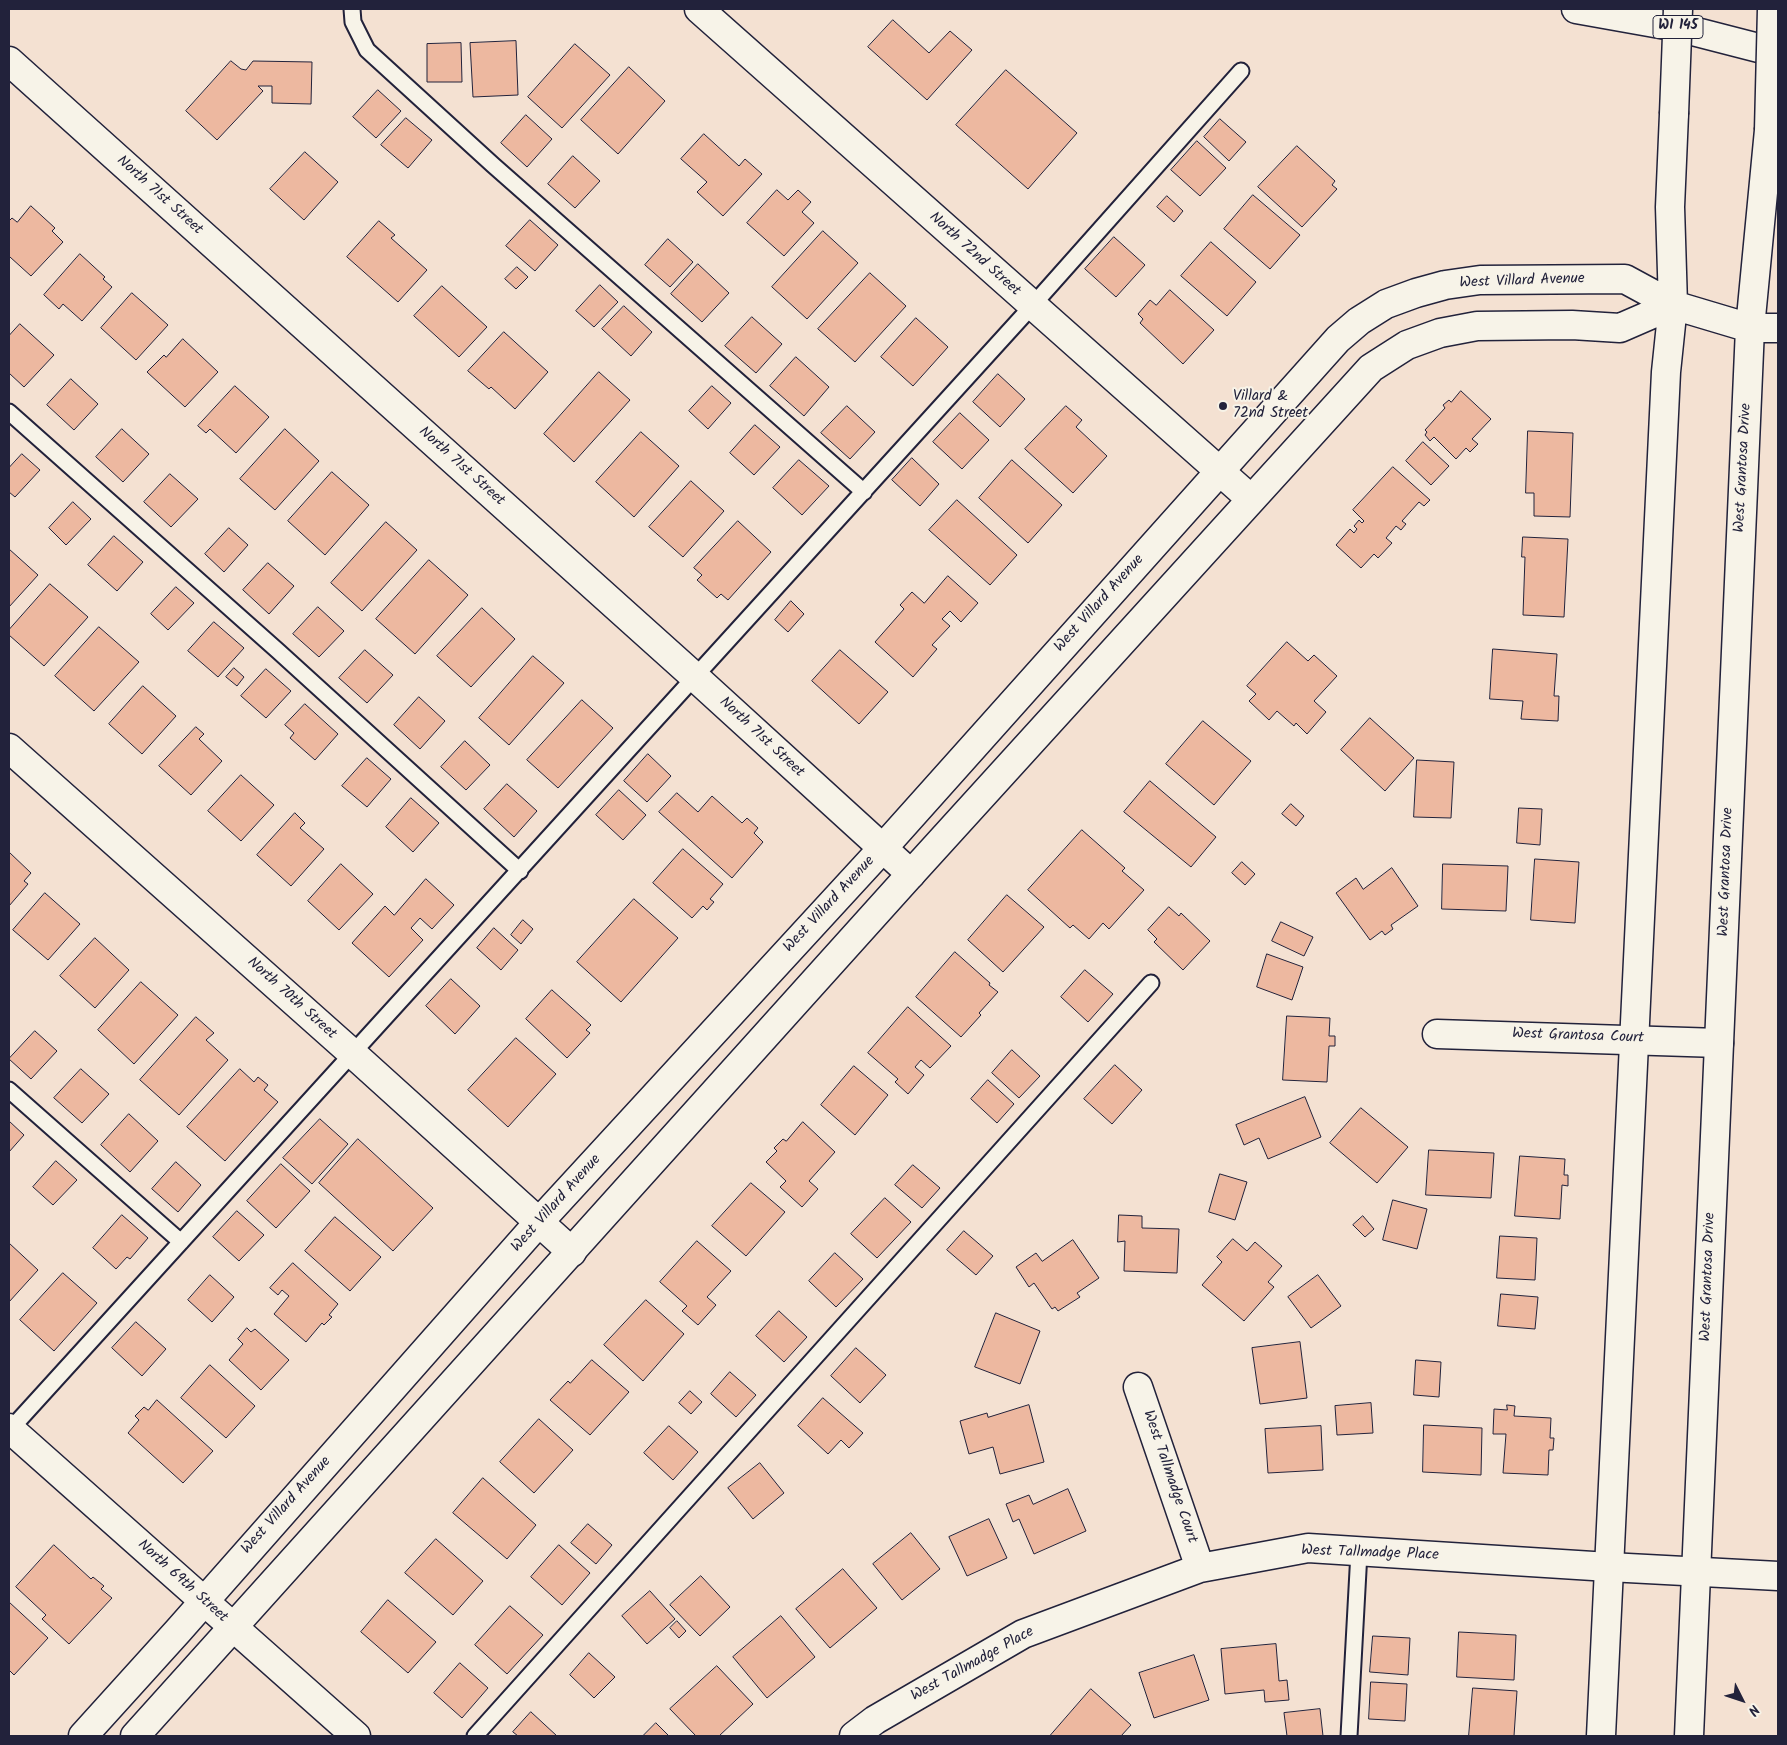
<!DOCTYPE html>
<html>
<head>
<meta charset="utf-8">
<style>
	body { margin:0 }
	#map { position:relative; width:1787px; height:1745px; overflow:hidden; background:#f4e1d2; font-family:Kalam,sans-serif }
	canvas { display:block }
	.frame { position:absolute; inset:0; border:10px solid #22223b; pointer-events:none }
	.north { position:absolute; left:1717px; top:1675px; width:50px; height:50px; -webkit-text-stroke:4px #f7f3e8; paint-order:stroke; rotate:131deg; font-size:14px; font-weight:700; line-height:20px; text-align:center; color:#22223b }
	.north::after { content:''; display:block; margin:auto; width:18px; height:22px; background:#22223b; clip-path:polygon(50% 0,100% 100%,50% 72%,0 100%) }
</style>
</head>
<body>
<div id="map">
<canvas width="1787" height="1745"></canvas>
<div class="frame"></div>
<div class="north">N</div>
</div>
<script>
const context = document.querySelector('canvas').getContext('2d');
context.lineJoin = 'round';
function fillPath(path, color) { context.fillStyle = color; context.fill(path, 'evenodd'); }
function strokePath(path, color, width, dash) { context.strokeStyle = color; context.lineWidth = width; context.lineCap = dash ? 'butt' : 'round'; context.setLineDash(dash || []); context.stroke(path); }
function label(font, color, halo, rows, align = 'center') {
  context.font = font + ' Kalam,sans-serif'; context.lineWidth = 4; context.setLineDash([]); context.textBaseline = 'middle'; context.strokeStyle = halo; context.fillStyle = color; for (const [text, x, y, turn = 0] of rows) {
    context.save(); context.translate(x, y); context.rotate((+turn || 0) * Math.PI / 180); context.textAlign = isNaN(turn) ? turn : align; if (halo) context.strokeText(text, 0, 0); context.fillText(text, 0, 0); context.restore();
  }
}
const building = new Path2D(`
	M893,20L929,53L950,31L972,50L927,100L868,47Z
	M516,41L518,95L473,97L470,43Z
	M461,43L462,82H427V44Z
	M575,44L610,75L562,128L528,97Z
	M231,61L241,69L246,70L253,61L312,62L311,104L272,103V86H258L263,91L217,140L186,111Z
	M629,67L665,101L618,154L581,120Z
	M1006,70L1077,133L1028,189L956,125Z
	M378,90L401,111L376,138L353,117Z
	M526,115L552,139L527,167L501,143Z
	M406,118L432,140L408,168L381,145Z
	M1220,119L1246,142L1229,161L1204,137Z
	M704,134L739,166L745,159L762,174L723,216L697,192L707,182L681,159Z
	M1197,141L1226,168L1200,196L1171,170Z
	M1297,146L1335,181L1332,185L1337,189L1302,227L1258,187Z
	M305,152L338,182L304,220L270,189Z
	M573,156L600,181L575,208L548,184Z
	M777,190L788,200L798,190L811,202L802,212L814,223L784,256L747,223Z
	M1253,195L1300,235L1270,269L1224,229Z
	M1167,196L1183,211L1174,222L1157,207Z
	M31,206L55,228L52,231L63,242L31,276L10,257L9,258V221L12,218L17,222Z
	M530,220L558,245L535,271L506,246Z
	M379,221L395,235L391,238L427,270L398,302L347,257Z
	M823,231L858,263L807,319L772,287Z
	M1114,237L1145,265L1116,297L1085,269Z
	M668,239L693,262L670,287L645,265Z
	M1211,242L1256,282L1227,316L1181,276Z
	M80,254L105,277L103,279L112,287L82,321L63,304L59,309L44,295Z
	M698,264L729,293L702,322L671,294Z
	M517,267L528,277L516,289L505,279Z
	M870,273L906,306L855,362L818,329Z
	M600,285L618,302L594,327L576,311Z
	M442,286L487,327L459,357L414,316Z
	M1170,290L1214,330L1183,364L1140,323L1143,319L1138,314L1150,300L1156,305Z
	M132,293L168,325L136,360L101,328Z
	M624,306L652,332L631,356L602,329Z
	M752,317L782,344L756,373L725,346Z
	M916,318L948,347L913,386L881,357Z
	M20,324L54,355L24,387L9,373V336Z
	M504,332L548,372L515,409L491,387L489,389L468,371Z
	M183,339L218,372L185,407L147,372L164,355L166,357Z
	M796,357L829,387L804,416L770,386Z
	M599,372L630,400L574,462L544,434Z
	M998,374L1025,399L1000,427L973,402Z
	M71,379L98,404L74,430L47,405Z
	M235,386L269,417L236,453L210,429L206,433L198,426Z
	M712,386L731,403L708,429L689,411Z
	M1461,391L1491,419L1472,439L1478,444L1470,452L1466,448L1456,459L1434,437L1430,441L1425,435L1427,432L1425,430L1445,408L1443,405L1449,400L1451,402Z
	M847,406L875,432L850,459L821,433Z
	M1066,406L1082,420L1076,427L1107,456L1073,493L1025,449Z
	M960,413L989,440L962,469L933,442Z
	M755,425L780,447L754,475L730,453Z
	M122,429L149,454L123,482L96,457Z
	M285,429L319,461L275,510L240,479Z
	M1528,431L1573,433L1570,517L1534,516V493H1526Z
	M641,432L679,466L634,517L596,482Z
	M1423,442L1449,466L1431,485L1406,461Z
	M22,454L40,470L15,497L9,492V468Z
	M912,458L939,484L920,506L892,480Z
	M799,460L829,486L802,515L773,488Z
	M1012,460L1062,505L1028,543L979,498Z
	M1393,467L1430,500L1424,506L1419,502L1402,521L1406,524L1401,530L1396,526L1386,538L1392,543L1378,558L1374,554L1361,568L1336,545L1350,529L1354,533L1357,529L1354,526L1359,520L1362,523L1364,521L1353,510Z
	M332,472L369,505L325,555L288,521Z
	M170,474L198,499L171,527L144,502Z
	M691,481L724,511L683,557L649,527Z
	M957,500L1017,555L990,585L929,530Z
	M73,502L91,519L66,545L49,528Z
	M738,521L771,552L728,600L721,594L717,598L697,580L702,575L694,568Z
	M386,522L417,550L362,611L331,583Z
	M229,528L248,545L224,572L205,554Z
	M114,536L143,562L117,591L88,565Z
	M1523,537L1568,539L1564,617L1523,615L1525,557H1522Z
	M9,549L38,575L9,607Z
	M429,560L468,595L415,654L376,619Z
	M268,563L294,586L269,614L243,590Z
	M948,576L978,603L961,622L950,611L942,619L950,626L932,645L937,649L913,677L875,642L904,609L900,605L912,592L924,603Z
	M50,584L88,617L44,666L9,635V630Z
	M176,587L194,603L168,630L151,614Z
	M791,601L804,614L788,632L775,620Z
	M318,607L344,631L319,657L293,634Z
	M482,608L515,639L471,687L437,656Z
	M214,622L244,648L218,677L188,651Z
	M99,627L139,662L94,711L55,676Z
	M1287,642L1308,661L1314,655L1337,676L1314,701L1326,712L1307,734L1296,723L1294,726L1277,711L1269,720L1249,701L1256,694L1247,686Z
	M1493,649L1557,654L1554,696H1559L1558,721L1521,719L1523,701L1490,699Z
	M365,650L393,675L367,703L339,678Z
	M840,650L888,692L859,724L812,681Z
	M533,656L564,683L509,745L479,718Z
	M234,668L244,677L237,686L226,677Z
	M266,669L291,691L266,718L241,696Z
	M143,686L176,716L142,754L109,724Z
	M419,697L445,721L420,749L394,725Z
	M582,700L613,728L558,788L527,760Z
	M305,704L338,734L315,760L290,738L294,733L285,725Z
	M1370,718L1414,758L1385,791L1341,750Z
	M1203,721L1251,761L1214,805L1166,764Z
	M196,727L204,734L199,739L222,761L191,795L159,766Z
	M465,741L490,765L466,790L441,767Z
	M648,754L671,776L647,802L624,781Z
	M367,758L391,779L367,807L342,786Z
	M1417,760L1454,762L1451,818L1414,817Z
	M241,775L274,805L241,841L208,811Z
	M1150,781L1216,837L1191,867L1124,812Z
	M507,784L537,811L514,837L484,809Z
	M619,790L646,815L623,840L596,815Z
	M677,793L698,812L712,796L742,823L747,818L758,828L754,833L763,842L732,878L659,812Z
	M411,798L439,823L413,852L386,827Z
	M1291,804L1304,816L1296,826L1282,814Z
	M1519,808L1542,809L1540,845L1517,843Z
	M295,813L305,823L300,828L324,849L291,886L257,855Z
	M1082,830L1125,868L1122,871L1144,890L1109,929L1103,923L1089,939L1073,925L1070,928L1028,890Z
	M683,849L723,884L710,899L714,902L707,910L703,906L692,918L653,883Z
	M9,852L31,873L24,881L28,884L9,906Z
	M1535,859L1579,862L1575,923L1531,920Z
	M1242,862L1255,874L1245,885L1232,873Z
	M341,864L373,894L339,930L308,901Z
	M1443,864L1508,866L1506,911L1442,909Z
	M1392,868L1418,906L1391,925L1393,929L1385,935L1382,931L1370,940L1336,893L1356,878L1363,889Z
	M426,879L454,905L432,929L420,918L411,928L423,940L389,977L352,943L385,906L394,915Z
	M45,893L80,924L48,960L13,930Z
	M1007,895L1044,927L1003,972L968,940Z
	M634,899L678,938L621,1002L577,962Z
	M1169,907L1179,916L1181,913L1210,941L1183,970L1154,942L1157,939L1148,930Z
	M523,920L533,929L521,944L511,935Z
	M1281,922L1313,937L1304,956L1272,941Z
	M494,928L518,950L501,970L477,948Z
	M95,938L129,970L95,1008L60,976Z
	M955,952L990,983L989,985L998,992L979,1013L981,1015L961,1037L916,997Z
	M1267,954L1303,967L1292,1000L1257,987Z
	M1085,970L1113,994L1088,1022L1061,997Z
	M451,979L480,1006L455,1034L426,1006Z
	M141,982L178,1015L134,1064L98,1030Z
	M552,990L591,1025L586,1030L590,1033L567,1058L526,1019Z
	M908,1007L951,1046L930,1068L921,1060L915,1067L924,1075L908,1094L895,1082L898,1079L868,1053Z
	M1287,1016L1330,1018L1329,1036H1335V1046H1329L1327,1082L1283,1080Z
	M196,1017L214,1033L206,1040L228,1060L179,1115L140,1080Z
	M35,1031L57,1051L31,1079L9,1059Z
	M516,1038L556,1074L508,1127L468,1090Z
	M1012,1050L1040,1076L1019,1098L992,1073Z
	M1115,1065L1142,1090L1112,1124L1084,1099Z
	M854,1066L888,1095L855,1135L821,1105Z
	M81,1069L109,1094L82,1123L54,1098Z
	M240,1069L254,1082L258,1077L268,1085L264,1090L278,1102L225,1161L187,1127Z
	M988,1080L1014,1104L997,1123L971,1099Z
	M1305,1097L1321,1137L1268,1159L1259,1138L1244,1145L1236,1125Z
	M1361,1108L1408,1147L1377,1183L1330,1143Z
	M129,1114L158,1141L130,1172L101,1145Z
	M320,1119L348,1144L312,1184L283,1158Z
	M9,1121L24,1135L9,1152Z
	M803,1122L835,1152L809,1181L818,1189L802,1207L780,1187L786,1181L766,1162L777,1151L774,1148L783,1139L786,1141Z
	M358,1139L433,1208L393,1251L319,1183Z
	M1429,1150L1494,1153L1491,1198L1426,1195Z
	M1520,1156L1565,1159L1564,1175H1568V1186L1562,1185L1560,1219L1515,1216Z
	M56,1161L77,1180L53,1205L33,1187Z
	M176,1162L201,1185L178,1212L152,1189Z
	M281,1164L310,1191L276,1228L247,1201Z
	M913,1165L940,1188L922,1208L895,1185Z
	M1220,1174L1247,1182L1235,1220L1209,1212Z
	M751,1183L785,1212L746,1256L712,1226Z
	M885,1198L911,1222L877,1258L851,1234Z
	M1393,1200L1427,1209L1417,1249L1383,1240Z
	M237,1211L264,1235L239,1261L213,1237Z
	M122,1215L148,1238L130,1259L127,1257L116,1269L93,1248Z
	M1119,1215L1142,1216V1228L1179,1229L1177,1273L1124,1271L1125,1241L1118,1242Z
	M1363,1216L1374,1229L1365,1237L1353,1225Z
	M335,1217L381,1257L350,1291L305,1251Z
	M964,1231L993,1256L976,1275L947,1250Z
	M1500,1236L1537,1238L1535,1280L1497,1278Z
	M1233,1239L1247,1251L1255,1242L1282,1266L1268,1282L1274,1287L1244,1321L1202,1285L1222,1262L1217,1257Z
	M1073,1240L1099,1278L1077,1293L1080,1297L1058,1311L1055,1307L1052,1309L1034,1283L1029,1287L1016,1267L1036,1253L1042,1261Z
	M697,1241L731,1271L707,1297L716,1305L698,1325L682,1311L687,1306L660,1282Z
	M9,1243L38,1270L9,1302Z
	M835,1253L863,1279L836,1307L809,1281Z
	M293,1263L338,1304L329,1315L332,1317L324,1325L322,1323L306,1342L274,1314L289,1296L282,1290L278,1295L270,1288Z
	M63,1273L97,1303L54,1351L20,1320Z
	M210,1275L234,1297L212,1322L188,1300Z
	M1318,1275L1341,1306L1311,1328L1288,1297Z
	M1501,1294L1538,1297L1535,1329L1498,1326Z
	M646,1300L684,1334L643,1381L604,1345Z
	M779,1311L807,1337L784,1362L756,1336Z
	M996,1313L1040,1331L1020,1384L975,1367Z
	M136,1322L166,1349L142,1376L112,1348Z
	M247,1328L251,1332L255,1329L289,1360L261,1390L229,1360L243,1344L238,1339Z
	M1300,1342L1307,1398L1260,1404L1252,1348Z
	M856,1348L886,1375L860,1403L831,1376Z
	M592,1360L629,1392L590,1435L550,1400L568,1381L570,1383Z
	M1416,1360L1441,1362L1439,1397L1414,1395Z
	M210,1365L255,1406L226,1438L181,1398Z
	M730,1372L756,1395L736,1417L711,1394Z
	M690,1391L702,1402L691,1414L679,1403Z
	M823,1398L863,1433L849,1448L841,1440L828,1454L798,1426Z
	M157,1400L213,1451L183,1483L128,1433L139,1420L135,1416L144,1407L148,1410Z
	M1371,1403L1373,1433L1337,1435L1335,1406Z
	M1029,1405L1044,1462L1000,1474L993,1447L969,1454L960,1421L987,1413L988,1417Z
	M1507,1405L1515,1406L1514,1416L1551,1418L1550,1438H1554L1553,1450H1549L1548,1475L1503,1473L1506,1434H1493L1494,1409L1507,1410Z
	M539,1419L573,1450L534,1493L500,1462Z
	M1424,1425L1482,1428L1481,1475L1423,1472Z
	M669,1426L698,1452L673,1480L644,1453Z
	M1321,1426L1323,1470L1268,1473L1265,1429Z
	M760,1463L784,1493L753,1519L728,1488Z
	M483,1478L536,1525L507,1559L453,1513Z
	M1068,1489L1086,1531L1034,1554L1019,1519L1013,1522L1006,1504L1029,1495L1033,1504Z
	M989,1519L1007,1558L967,1576L949,1537Z
	M588,1524L612,1545L596,1564L571,1543Z
	M911,1533L940,1569L902,1600L873,1564Z
	M436,1539L483,1581L453,1615L405,1573Z
	M54,1545L91,1579L93,1577L104,1586L101,1589L112,1598L69,1644L42,1619L46,1615L16,1587Z
	M559,1545L590,1573L562,1605L531,1577Z
	M843,1569L877,1608L830,1648L796,1609Z
	M701,1576L730,1607L700,1636L670,1605Z
	M650,1591L675,1619L647,1644L622,1616Z
	M388,1600L436,1642L408,1673L361,1632Z
	M9,1602L48,1638L14,1675L9,1670Z
	M510,1606L543,1635L507,1674L475,1645Z
	M781,1616L815,1657L767,1698L733,1657Z
	M677,1621L686,1631L679,1638L670,1628Z
	M1459,1632L1516,1635L1514,1680L1457,1677Z
	M1373,1636L1410,1638L1408,1675L1370,1672Z
	M1276,1644L1279,1681L1287,1680L1289,1700L1265,1702L1264,1690L1225,1694L1221,1649Z
	M589,1653L615,1677L594,1698L570,1675Z
	M1194,1655L1209,1700L1154,1718L1139,1673Z
	M460,1663L488,1688L462,1718L434,1693Z
	M717,1666L753,1704L719,1736H696L670,1709Z
	M1371,1682L1407,1684L1405,1721L1369,1719Z
	M1473,1688L1517,1691L1514,1736H1469Z
	M1091,1689L1131,1725L1121,1736H1050Z
	M1320,1709L1323,1736H1287L1284,1713Z
	M531,1712L557,1736H518L513,1732Z
	M656,1723L669,1736H643Z`);
fillPath(building, '#edb8a0');
strokePath(building, '#22223b', 1);
const lane = new Path2D(`
	M352,9L353,22L367,50L493,165L864,492
	M9,412L278,651L520,871
	M9,1090L181,1242
	M9,1431L1032,306L1241,71
	M475,1736L1151,983
	M1349,1736L1359,1552`);
const street = new Path2D(`
	M699,9L1251,499
	M9,61L696,678L911,874
	M9,748L352,1053L572,1252
	M1437,1034L1719,1043
	M1138,1387L1200,1568
	M9,1428L356,1736
	M854,1736L875,1720L1023,1634L1200,1568L1308,1548L1609,1567L1778,1576`);
const secondary = new Path2D(`
	M83,1736L178,1631L539,1222L882,849L1338,339L1359,321L1386,304L1416,293L1445,285L1480,280L1625,279L1673,305L1750,328
	M135,1736L911,874L1371,368L1407,345L1440,333L1477,326L1572,325L1620,328L1673,305
	M1601,1736L1666,372L1673,305L1670,207L1674,114
	M1689,1736L1750,328L1769,130`);
const highway = new Path2D(`
	M1576,9L1677,27L1778,53
	M1750,328H1778`);
strokePath(lane, '#22223b', 19);
strokePath(street, '#22223b', 31);
strokePath(secondary, '#22223b', 31);
strokePath(highway, '#22223b', 31);
strokePath(lane, '#f7f3e8', 15);
strokePath(street, '#f7f3e8', 28);
strokePath(secondary, '#f7f3e8', 28);
strokePath(highway, '#f7f3e8', 28);
const secondaryBridge = new Path2D(`
	M1674,114L1678,9
	M1769,130L1772,9`);
strokePath(secondaryBridge, '#22223b', 31, []);
strokePath(secondaryBridge, '#f7f3e8', 28);
for (const [x, y, r, color] of [
	[1223,406,5,"#22223b"]
]) { const dot = new Path2D(); dot.arc(x, y, r, 0, 2 * Math.PI); context.fillStyle = color; context.fill(dot); strokePath(dot, '#f7f3e8', 2); }
for (const [x, y, w] of [
	[1678,27,50]
]) { const box = new Path2D(); box.roundRect(x - w / 2, y - 11.5, w, 23, 4); context.fillStyle = '#f7f3e8'; context.fill(box); strokePath(box, '#22223b', 1); }
label('bold 14px', '#22223b', null, [
	["WI 145",1678,27]
]);
label('15px', '#22223b', '#f7f3e8', [
	["North 71st Street",159,196,42],
	["North 72nd Street",974,255,42],
	["West Villard Avenue",1522,282,-2],
	["North 71st Street",461,467,42],
	["West Grantosa Drive",1744,468,-87],
	["West Villard Avenue",1100,604,-48],
	["North 71st Street",761,738,43],
	["West Grantosa Drive",1727,872,-88],
	["West Villard Avenue",830,905,-47],
	["North 70th Street",291,999,42],
	["West Grantosa Court",1578,1037,2],
	["West Villard Avenue",557,1204,-48],
	["West Grantosa Drive",1709,1277,-88],
	["West Tallmadge Court",1169,1477,71],
	["West Villard Avenue",287,1506,-48],
	["West Tallmadge Place",1370,1554,2],
	["North 69th Street",182,1582,42],
	["West Tallmadge Place",973,1665,-29]
]);
label('15px', '#22223b', '#f7f3e8', [
	["Villard &",1233,397],
	["72nd Street",1233,414]
], 'left');
</script>
</body>
</html>
